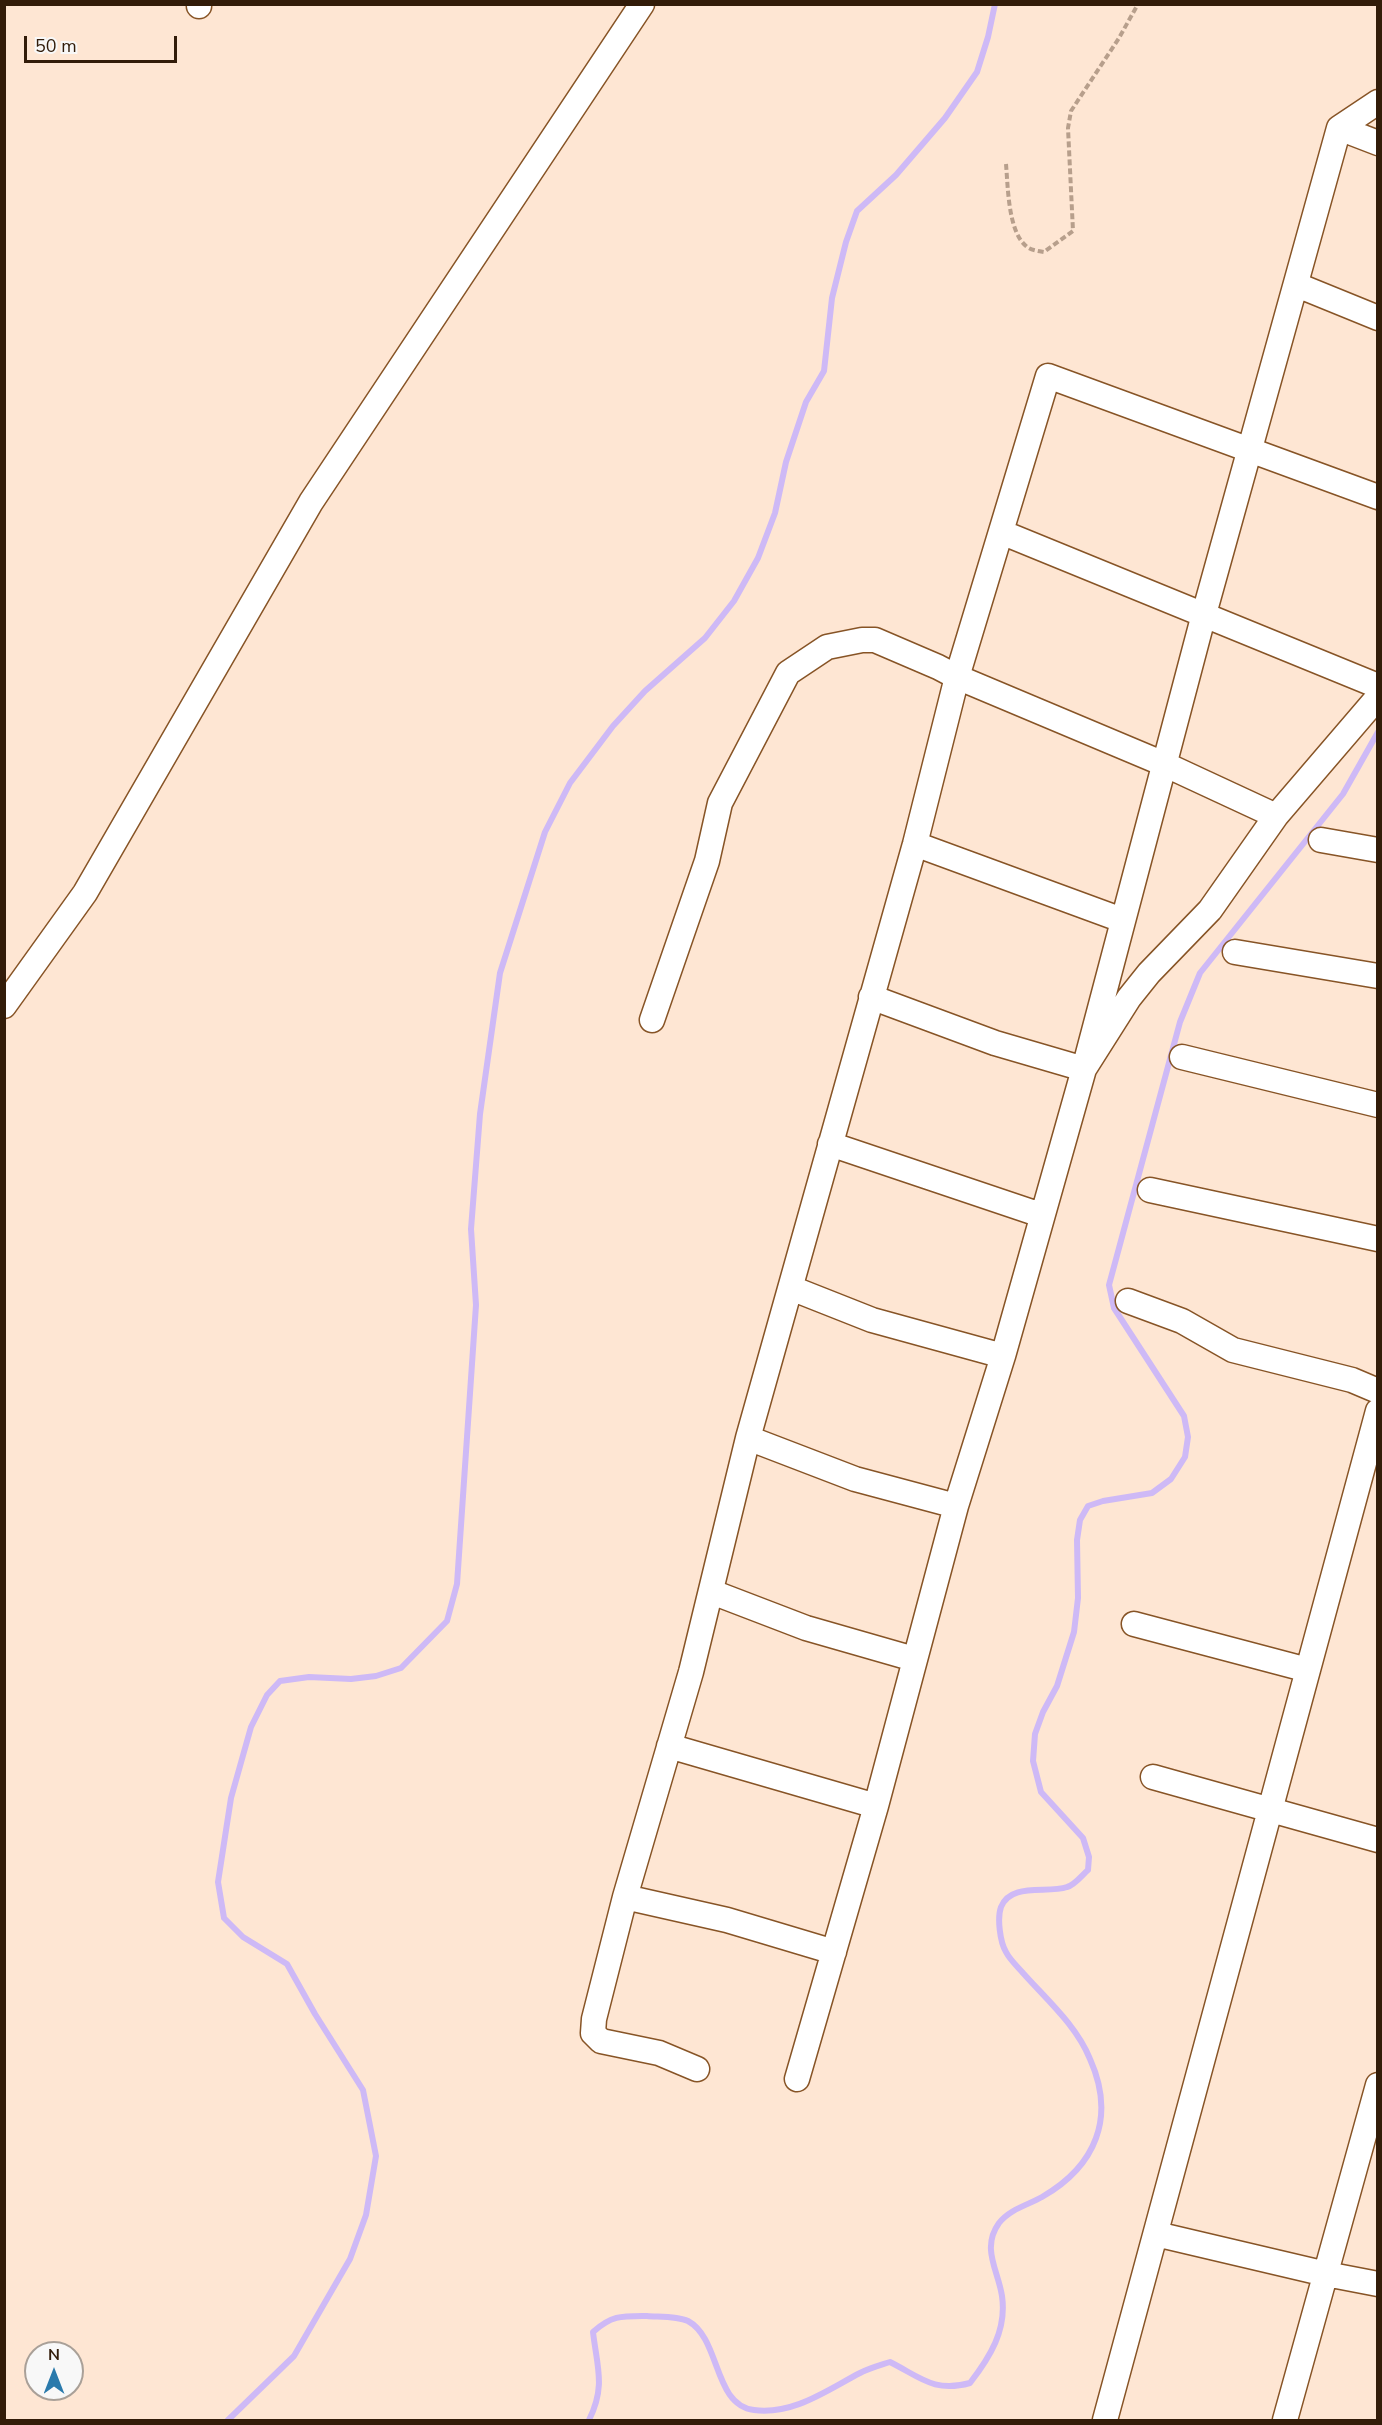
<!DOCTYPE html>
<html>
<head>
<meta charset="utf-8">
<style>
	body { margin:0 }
	#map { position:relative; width:1382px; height:2425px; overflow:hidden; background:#fee6d3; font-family:"Nunito Sans",sans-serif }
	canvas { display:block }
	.frame { position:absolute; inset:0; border:6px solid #321c09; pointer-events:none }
	.north { position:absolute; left:24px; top:2341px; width:60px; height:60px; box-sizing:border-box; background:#f8f8f8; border:2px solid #a9a098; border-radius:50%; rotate:0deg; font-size:16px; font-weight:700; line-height:24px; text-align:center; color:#321c09 }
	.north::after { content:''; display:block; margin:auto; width:21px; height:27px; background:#2a7aac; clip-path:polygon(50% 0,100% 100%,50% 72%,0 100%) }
	.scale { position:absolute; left:24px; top:36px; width:153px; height:27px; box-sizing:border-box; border:3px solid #321c09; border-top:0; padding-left:8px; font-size:18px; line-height:21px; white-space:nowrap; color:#321c09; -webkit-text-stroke:4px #f8f8f8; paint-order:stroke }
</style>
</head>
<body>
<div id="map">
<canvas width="1382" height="2425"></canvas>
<div class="frame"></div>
<div class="north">N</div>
<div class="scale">50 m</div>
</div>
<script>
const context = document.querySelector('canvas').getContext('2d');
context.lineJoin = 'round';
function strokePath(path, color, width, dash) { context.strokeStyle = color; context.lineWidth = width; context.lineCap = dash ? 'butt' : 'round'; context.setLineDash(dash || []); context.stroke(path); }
strokePath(new Path2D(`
	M228,2420L294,2356L350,2259L366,2215L376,2156L363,2090L315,2014L287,1964L243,1937L224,1918L218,1882L231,1798L251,1727L267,1695L280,1681L309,1677L351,1679L376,1676L401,1668L447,1621L457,1584L476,1305L471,1229L480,1114L500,973L545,832L570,783L613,726L645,691L705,638L734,601L758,558L775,513L786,462L806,402L824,371L832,298L846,242L857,211L896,175L945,118L977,72L988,37L995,4
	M589,2420C606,2386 597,2367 593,2332C612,2315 622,2316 647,2316C659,2317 677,2316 688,2321C721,2339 713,2405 754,2410C794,2415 827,2390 860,2373C870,2368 881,2365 890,2362C920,2377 934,2393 970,2383C990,2357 1007,2330 1002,2296C998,2270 981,2248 999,2223C1010,2209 1028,2205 1042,2197C1096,2166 1116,2117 1090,2059C1076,2025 1047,2000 1023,1973C1018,1967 1010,1960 1006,1952C1000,1942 997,1918 1001,1907C1011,1882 1047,1894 1067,1887C1075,1885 1082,1875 1088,1870L1089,1857L1083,1838L1041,1792L1033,1761L1035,1734L1043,1712L1057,1686L1074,1632L1078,1598L1077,1540L1080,1520L1088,1506L1103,1501L1152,1493L1171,1479L1185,1457L1188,1437L1184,1416L1114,1308L1109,1285L1180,1022L1200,973L1343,794L1378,732`), '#ceb9f6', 6);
const minor = new Path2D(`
	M199,6V4
	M1339,128L1378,143
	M1297,285L1378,318
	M1001,532L1378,686
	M1321,840L1378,850
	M915,844L1122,920
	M1235,952L1378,976
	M871,997L995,1043L1084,1069L1129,998L1149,973L1210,910L1276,816L1378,697
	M4,1006L85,893L311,502L642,4
	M652,1020L707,861L720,803L788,673L827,647L862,640H875L938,667L957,677L1164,764L1276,816
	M1182,1057L1378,1105
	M830,1144L1041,1215
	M1150,1190L1378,1239
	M791,1288L872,1320L1003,1356
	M1128,1301L1182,1321L1233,1350L1352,1380L1378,1391
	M748,1438L855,1479L956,1506
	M712,1592L806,1628L914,1659
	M1134,1624L1308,1670
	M669,1746L876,1806
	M1153,1777L1378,1840
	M625,1897L727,1920L834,1952
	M697,2069L659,2053L601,2041L593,2033L594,2019L625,1897L691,1672L748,1438L915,844L957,677L1048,376L1378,497
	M797,2079L876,1806L956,1506L1003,1356L1084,1069L1204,614L1339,128L1378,102
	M1156,2234L1326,2274L1378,2284
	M1105,2420L1378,1411
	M1285,2420L1378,2085`);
strokePath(minor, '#875426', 27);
strokePath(new Path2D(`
	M1006,164C1008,187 1008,231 1026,246C1030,250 1038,251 1044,252L1073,231L1068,128L1071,111L1119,38L1138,4`), '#b79f8c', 4, [6, 3]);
strokePath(minor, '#fff', 24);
</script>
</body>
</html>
